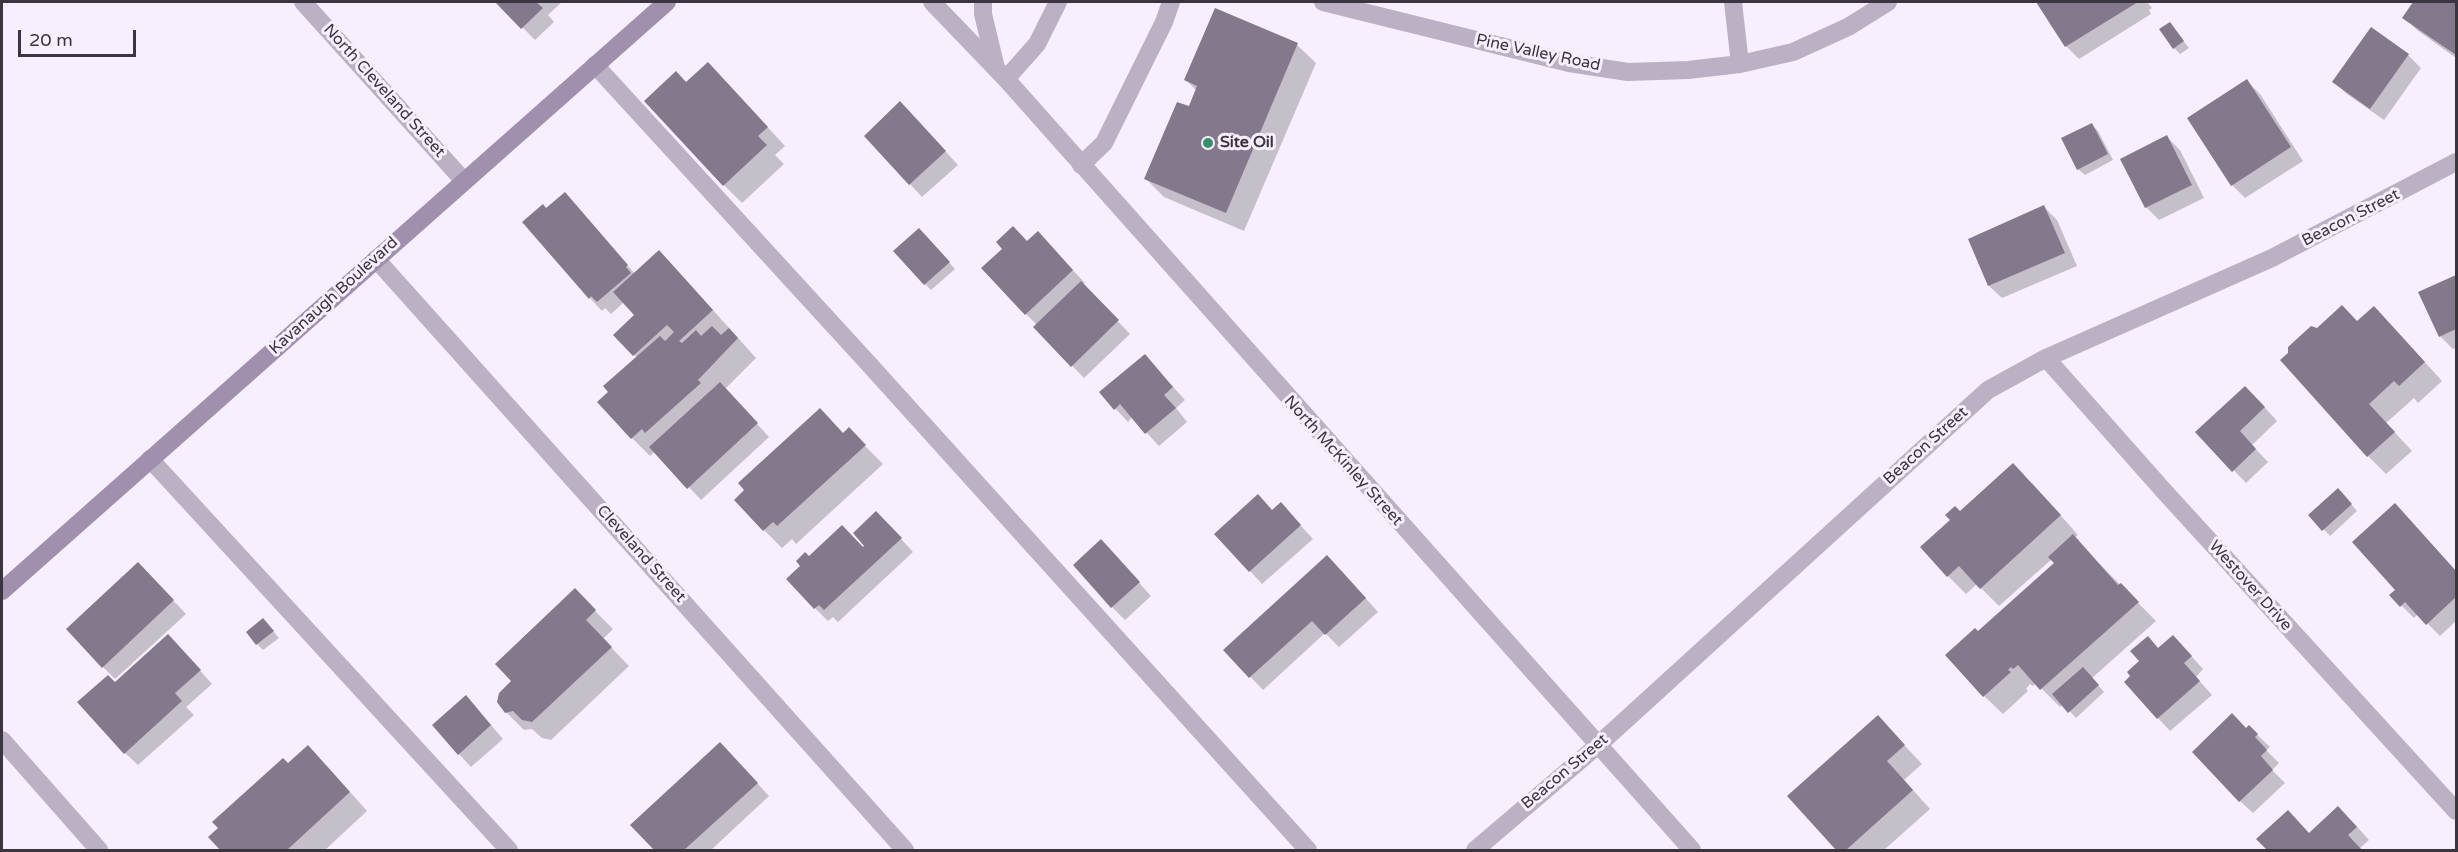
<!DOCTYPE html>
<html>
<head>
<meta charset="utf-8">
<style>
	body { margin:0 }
	#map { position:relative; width:2458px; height:852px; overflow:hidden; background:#f7effd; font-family:"Varela Round",sans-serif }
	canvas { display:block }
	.frame { position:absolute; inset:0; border:3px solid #3a353e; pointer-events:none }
	.scale { position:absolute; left:18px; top:30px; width:118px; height:27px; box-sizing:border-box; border:3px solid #3a353e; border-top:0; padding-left:8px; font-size:18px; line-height:21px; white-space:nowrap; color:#3a353e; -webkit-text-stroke:4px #f7effd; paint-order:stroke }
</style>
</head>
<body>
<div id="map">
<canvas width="2458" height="852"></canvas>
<div class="frame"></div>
<div class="scale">20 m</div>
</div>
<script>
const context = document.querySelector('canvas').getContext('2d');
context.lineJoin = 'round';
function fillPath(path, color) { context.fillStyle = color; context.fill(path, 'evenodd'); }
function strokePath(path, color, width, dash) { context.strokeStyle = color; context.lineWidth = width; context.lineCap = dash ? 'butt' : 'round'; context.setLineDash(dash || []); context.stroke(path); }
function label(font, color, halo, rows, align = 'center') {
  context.font = font + ' "Varela Round",sans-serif'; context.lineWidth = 6; context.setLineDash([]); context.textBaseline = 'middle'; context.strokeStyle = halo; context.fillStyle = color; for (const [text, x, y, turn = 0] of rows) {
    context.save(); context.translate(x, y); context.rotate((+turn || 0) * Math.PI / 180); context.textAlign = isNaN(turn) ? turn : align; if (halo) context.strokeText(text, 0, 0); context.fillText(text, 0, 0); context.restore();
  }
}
fillPath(new Path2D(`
	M497,2H562L548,15L554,22L535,40Z
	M2038,2H2147L2152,8L2149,10L2151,14L2079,59L2066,46Z
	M2415,2H2456V58L2417,30L2404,17Z
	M2170,24L2189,48L2180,54L2174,48Z
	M1297,45L1316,63L1244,231L1164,197L1146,179L1189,108L1197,91L1186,80Z
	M2408,55L2421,68L2384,120L2347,94L2334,82Z
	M2247,81L2260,94L2303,161L2245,198L2232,185Z
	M726,82L785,146L775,155L784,164L742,203L724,185L687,84Z
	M913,116L958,165L922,197L910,184Z
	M2092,125L2098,131L2113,160L2085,175L2078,169Z
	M2167,137L2180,150L2204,198L2159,220L2146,207Z
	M565,194L635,274L677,270L756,358L725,389L769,437L701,500L655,451L650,456L632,438L610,392L637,358L615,335L637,315L624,302L611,314L605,308L602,311L590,298L546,210Z
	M2044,207L2057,220L2077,266L2002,298L1989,286Z
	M925,236L955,269L931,290L925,284Z
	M1027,242L1050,246L1085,283L1083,285L1130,334L1084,378L1035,327L1037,325L1026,314Z
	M2456,276V348L2453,349L2440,336L2420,293Z
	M2358,323L2392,326L2442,381L2418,403L2414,398L2386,423L2412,451L2386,474L2368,456L2317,329Z
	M1145,356L1185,400L1176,408L1187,422L1159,446L1132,417L1128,422L1101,393Z
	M2258,400L2277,421L2252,445L2268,462L2246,483L2197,432Z
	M849,430L883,464L796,544L792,539L782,548L764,530Z
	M2032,483L2078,535L2074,538L2156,621L2092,678L2104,692L2076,718L2063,704L2060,707L2036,683L2033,686L2030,684L2026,689L2028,691L2003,714L1984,696L1978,633L2056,563L2052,559L1999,606L1977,584L1966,594L1948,576L1960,513Z
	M2344,496L2357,511L2330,536L2310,515Z
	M1281,504L1313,539L1262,584L1250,571L1273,512Z
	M2407,517L2456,571V621L2440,636L2418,614L2414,618L2391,595L2397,590Z
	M889,526L913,552L838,622L833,617L828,621L815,608L809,558L863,549Z
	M1113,554L1151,596L1125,620L1112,607Z
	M1340,570L1378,612L1339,647L1325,633L1263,690L1225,650Z
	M151,577L186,614L115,679L103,667Z
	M575,591L613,629L603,639L629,666L551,740L542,738L532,729L524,730L506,712L513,681Z
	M269,626L279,638L263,650L257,644Z
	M181,649L212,684L186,707L194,715L138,765L125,753L115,684Z
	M2159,649H2185L2203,669L2196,677L2212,695L2170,731L2158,718Z
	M478,710L503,739L471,767L459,754Z
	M1878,717L1922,764L1904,780L1930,809L1884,850H1838L1789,796Z
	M2249,727L2270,747L2266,750L2279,763L2272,770L2285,783L2253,813L2240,801L2246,730Z
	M733,757L769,796L711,850H656L633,825Z
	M288,765H326L367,811L325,850H222L210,837Z
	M2351,820L2369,840L2360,848L2362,850H2269L2258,839L2309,835Z`), '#0003');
fillPath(new Path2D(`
	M495,2H536L543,8L521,29Z
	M2036,2H2138L2065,47Z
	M2413,2H2456V55L2402,18Z
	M1215,8L1298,43L1226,213L1144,179L1177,102L1189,106L1197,86L1184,80Z
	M2170,22L2184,41L2173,49L2159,29Z
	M2371,27L2409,54L2370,109L2332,82Z
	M708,62L768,127L758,136L767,145L723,186L644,101L676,71L686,82Z
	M2247,79L2291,147L2231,186L2187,118Z
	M900,101L946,151L909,185L864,136Z
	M2092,123L2108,154L2077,170L2061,138Z
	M2167,135L2192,185L2145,208L2120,159Z
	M565,192L628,265L626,267L631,273L597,302L591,296L589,299L522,222L543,204L546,208Z
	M2044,205L2065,253L1988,286L1968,239Z
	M1013,226L1027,241L1038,231L1073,270L1025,315L981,268L1002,249L996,242Z
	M919,228L950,262L924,285L893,251Z
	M659,250L713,310L679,341L682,343L696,330L701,336L712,326L721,335L729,328L738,338L698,380L701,383L645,433L642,429L631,439L597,402L608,392L603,386L660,336L665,341L674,332L667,325L633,356L613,335L634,315L613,292Z
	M2456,275V329L2439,337L2418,292Z
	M1081,281L1119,320L1071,367L1033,327Z
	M2342,305L2357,321L2374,306L2425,362L2399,386L2394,381L2369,404L2395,432L2367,457L2280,360L2288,353V347L2311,326L2317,328Z
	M1145,354L1173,387L1164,395L1176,408L1145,434L1120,404L1114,410L1099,392Z
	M720,382L758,423L687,489L649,447Z
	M2245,386L2265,407L2240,431L2256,449L2232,472L2195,432Z
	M820,408L843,433L849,427L866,445L777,526L773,522L763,531L734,500L744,490L738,483Z
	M2013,463L2061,515L1980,589L1959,566L1947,577L1920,547L1950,520L1945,515L1955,506L1960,511Z
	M2338,488L2352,504L2322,531L2308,515Z
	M1258,494L1272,510L1281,502L1301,525L1249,572L1214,534Z
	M2395,503L2456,571V597L2426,625L2405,602L2400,607L2389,595L2395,590L2352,542Z
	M876,511L902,538L824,610L819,605L814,609L786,579L800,566L796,561L805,552L809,556L842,525L863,547L864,546L853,533Z
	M2073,534L2118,585L2121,583L2139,602L2040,690L2018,665L2013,669L2011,667L2008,670L2011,672L1983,697L1945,655L1975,628L1978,631L2054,563L2048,557Z
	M1101,539L1140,582L1111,608L1073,565Z
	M1327,555L1366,598L1325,635L1312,621L1249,678L1223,650Z
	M138,562L174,600L102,668L66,629Z
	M575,588L596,610L586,620L612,647L532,722L522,720L513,711L505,713L497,702L499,693L511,681L495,664Z
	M263,618L274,631L256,645L246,632Z
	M168,634L201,670L175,693L182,701L124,754L77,702L108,675L115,682Z
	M2173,635L2192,656L2184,663L2200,681L2157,719L2124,682L2130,676L2127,672L2139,661L2130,651L2148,636L2158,648Z
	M2083,667L2099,685L2068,713L2052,694Z
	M466,695L491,725L458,755L432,725Z
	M2232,713L2246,728L2249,725L2258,734L2255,737L2267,750L2261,756L2273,770L2239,802L2192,752Z
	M1878,715L1905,745L1887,761L1913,790L1846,850H1836L1787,796Z
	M720,742L758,783L684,850H654L630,825Z
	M308,745L350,792L287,850H220L208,837L218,828L212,822L283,758L288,763Z
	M2338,806L2357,827L2348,835L2361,849L2359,850H2267L2256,839L2288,810L2309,833Z`), '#83788c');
strokePath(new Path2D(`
	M595,65L868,363L1308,850
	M1006,79L1037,44L1058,2
	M1081,165L1104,143L1164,22L1171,2
	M150,459L509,850`), '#bbb0c4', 18);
strokePath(new Path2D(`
	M303,2L464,181
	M932,2L1006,79L1692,850
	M983,2V14L996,68
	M1323,2L1569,63L1628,72L1688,70L1740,64L1793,52L1848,27L1888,2
	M1733,2L1740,64
	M376,259L905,850
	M2046,358L2163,490L2456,811
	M2,740L99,850
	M1475,850L1597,746L1988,390L2046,358L2272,258L2456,162`), '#bbb0c4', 18);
strokePath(new Path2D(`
	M2,591L667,2`), '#a08fad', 18);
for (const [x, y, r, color] of [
	[1208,143,6,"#369067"]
]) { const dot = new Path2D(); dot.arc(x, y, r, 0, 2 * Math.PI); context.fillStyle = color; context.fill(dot); strokePath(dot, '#f7effd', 2); }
label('16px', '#3a353e', '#f7effd', [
	["Pine Valley Road",1538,53,12],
	["North Cleveland Street",384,91,48],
	["Beacon Street",2351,218,-27],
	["Kavanaugh Boulevard",334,296,-42],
	["Beacon Street",1926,446,-42],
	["North McKinley Street",1343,461,48],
	["Cleveland Street",641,554,48],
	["Westover Drive",2250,586,48],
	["Beacon Street",1565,772,-40]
]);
label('bold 16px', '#3a353e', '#f7effd', [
	["Site Oil",1220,143]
], 'left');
</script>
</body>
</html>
